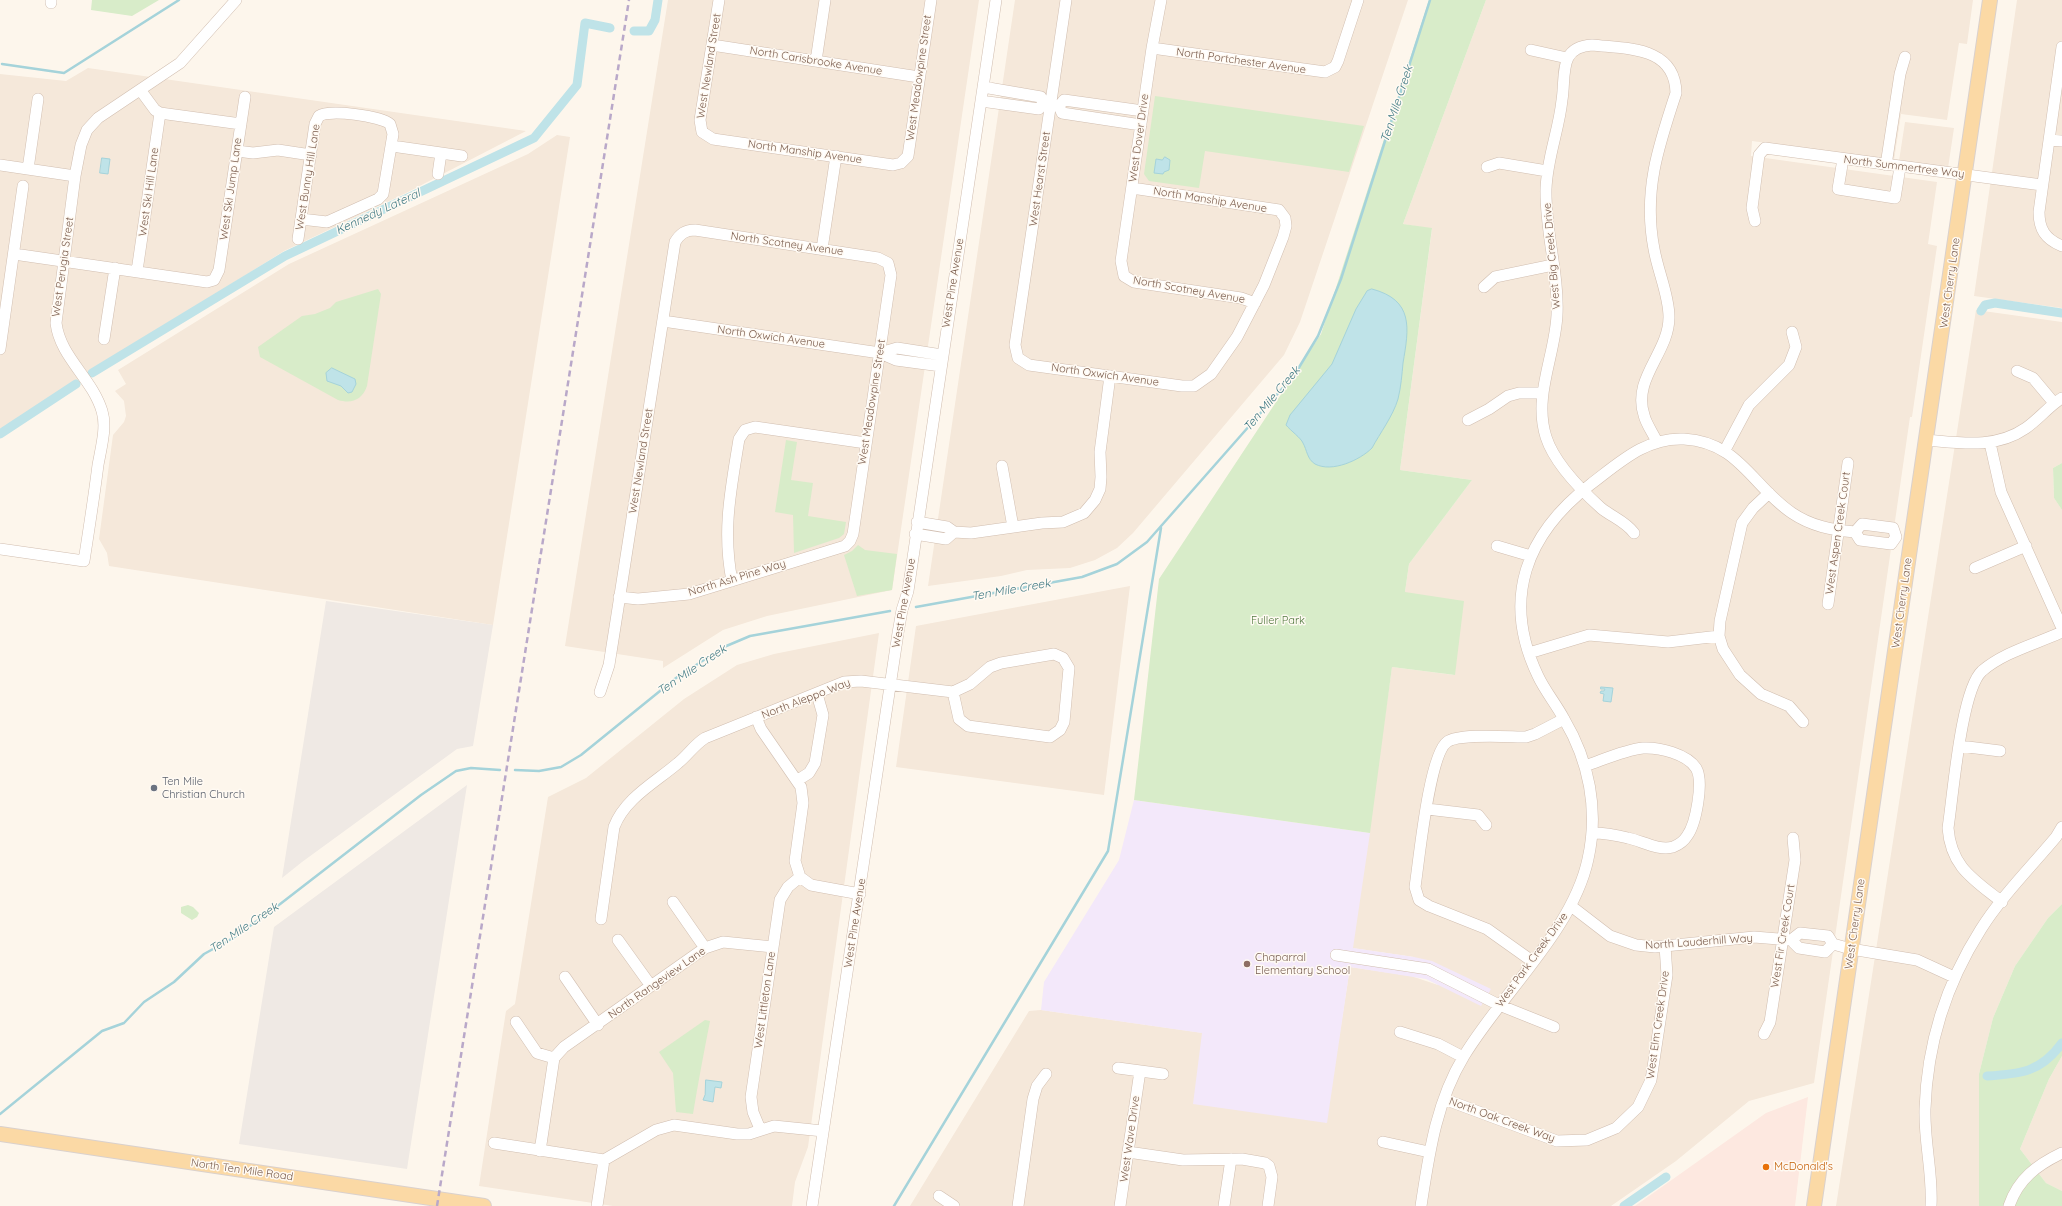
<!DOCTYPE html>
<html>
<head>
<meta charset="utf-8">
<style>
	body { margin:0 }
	canvas { display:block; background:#fdf6ec }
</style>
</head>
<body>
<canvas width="2062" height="1206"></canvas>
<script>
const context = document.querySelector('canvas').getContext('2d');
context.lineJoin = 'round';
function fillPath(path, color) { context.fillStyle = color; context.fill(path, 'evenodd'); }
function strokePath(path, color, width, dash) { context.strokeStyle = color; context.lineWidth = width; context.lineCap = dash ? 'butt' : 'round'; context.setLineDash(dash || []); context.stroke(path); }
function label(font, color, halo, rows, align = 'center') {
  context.font = font + ' Quicksand,sans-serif'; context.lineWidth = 3; context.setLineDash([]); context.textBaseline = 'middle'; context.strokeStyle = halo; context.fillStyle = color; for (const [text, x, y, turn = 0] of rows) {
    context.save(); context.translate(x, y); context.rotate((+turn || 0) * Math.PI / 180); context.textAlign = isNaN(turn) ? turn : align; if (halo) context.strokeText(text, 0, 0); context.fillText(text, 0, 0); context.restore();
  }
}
fillPath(new Path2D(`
	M668,0H979L892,590L767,616L723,630L663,668V661L565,646Z
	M1015,0H1408L1300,322L1284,355L1133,533L1117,548L1095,560L1070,568L1027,570L1001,576L928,586Z
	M1486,0H1973L1967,44L1959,43L1947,120L1901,114L1894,160L1752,141L1751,156L1937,182L1928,244L1937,246L1912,417H1910L1814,1083L1749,1101L1676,1161L1611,1206H910L1029,1011L1041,1010L1203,1033L1326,1123L1350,967L1411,976L1438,985L1414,957L1352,948L1392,667L1454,675L1405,592L1409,564L1472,480L1400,470L1432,229L1403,224Z
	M2017,0H2062V308L1974,296Z
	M88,68L526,131L406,193L284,251L0,429V74L66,81Z
	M1905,122L1954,128L1948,168L1899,161Z
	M557,135L570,137L493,625L109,566L107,553L99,539L113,435L124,422L126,416L124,401L115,391L126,384L118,370L289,264L528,154Z
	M1976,310L2062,322V463L2053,468L2054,498L2062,510V904L2048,918L2015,966L1993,1018L1979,1074V1206H1836Z
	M1130,586L1104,795L896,767L916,626Z
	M879,633L808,1147L795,1182L792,1206H613L479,1186L506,1011L515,1004L548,797L586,778L684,699L737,665L774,654Z
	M2062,1056V1191L2046,1183L2020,1149L2049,1079Z`), '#f5e8da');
fillPath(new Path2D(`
	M1808,1097L1795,1206H1635L1766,1113Z`), '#fde8e0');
fillPath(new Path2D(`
	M326,601L493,625L473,746L457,749L302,862L282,878Z
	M467,785L407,1169L239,1144L274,927Z`), '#efe9e4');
fillPath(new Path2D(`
	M1134,800L1370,833L1353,948L1414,957L1432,961L1491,989L1481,1006L1426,979L1350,967L1327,1123L1193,1104L1202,1033L1041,1010L1044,982L1119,860Z`), '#f3e8fa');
fillPath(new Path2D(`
	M92,0H159L132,16L91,10Z
	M1429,0H1486L1403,224L1432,228L1400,470L1472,480L1409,564L1405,592L1464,601L1455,675L1392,667L1370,833L1134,800L1159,579L1321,334Z
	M1155,96L1364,126L1349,172L1205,151L1199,188L1149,181L1144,174Z
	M378,289L381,294L367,386C362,400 352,404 338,400L260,357L258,347L302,316L315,314L330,308L336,302Z
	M786,440L797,442L791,480L813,483L808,516L846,522L844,534L839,538L794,553L793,515L775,512Z
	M2062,463V510L2054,498L2053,468Z
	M858,545L865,550L897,554L892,590L857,596L844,555L852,551Z
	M2062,904V1056L2049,1079L2020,1149L2046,1183L2062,1191V1206H1979V1074L1993,1018L2015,966L2048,918Z
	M188,905L193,907L199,913L197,917L192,920L181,913V907Z
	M705,1020L710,1021C704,1052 698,1083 693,1114L676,1112L673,1073L659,1052Z`), '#d8ecc9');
const water = new Path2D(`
	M1165,157L1170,160L1169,170L1164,172L1163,174L1154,173L1156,159L1162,160Z
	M102,158L110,159L108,174L100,173Z
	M1372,289C1414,300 1409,328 1403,363C1402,374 1401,387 1398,399C1393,416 1380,433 1372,448C1360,460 1332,473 1315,464C1307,459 1307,450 1303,443C1301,438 1291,431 1286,425L1290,415L1332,364L1356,309L1367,291Z
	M332,368L355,379L356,384L352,392L348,393L341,386L327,381L326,373Z
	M1601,687L1613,688L1611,702L1603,701L1604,694L1600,693L1601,691H1604L1605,689H1601Z
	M706,1080L722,1082L721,1088L715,1087L713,1102L703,1100L705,1095Z`);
fillPath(water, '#bfe3e8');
strokePath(water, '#a5d3da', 1);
strokePath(new Path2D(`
	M2,64L64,73L179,0
	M916,607L1082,577L1117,564L1147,542L1295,374L1318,336L1341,279L1430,0
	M515,770L539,771L561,767L581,755L676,678L724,647L750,636L890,611
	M0,1114L102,1031L124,1023L144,1002L174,982L204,954L233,938L275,908L421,795L456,771L471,768L500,770
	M894,1206L1108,851L1161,528`), '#a5d3da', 2.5);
strokePath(new Path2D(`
	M634,31H649L655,20L658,0
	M1981,311L1985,305L1995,303L2062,313
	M92,373L285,256L534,138L577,85L585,23L610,28
	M0,434L76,384
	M1987,1076C2021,1074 2041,1072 2062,1043
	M1624,1206L1666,1177`), '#bfe3e8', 9);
const minor = new Path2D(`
	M719,0L700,120L702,132L713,139L893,165L901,163L908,156L931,0
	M1066,0L1015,345L1018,358L1029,365L1182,386H1194L1211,374L1237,337L1264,285L1283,237L1286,226L1285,218L1279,210L1132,188
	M1161,0L1152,48L1121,261L1124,276L1134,282L1241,298L1255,303
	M51,3V0
	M712,45L919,77
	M2062,47L2039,212C2039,229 2045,239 2062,246
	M1152,48L1325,72L1335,67L1338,61L1358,0
	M1531,50L1567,58
	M816,61L825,0
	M983,87L1041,97L1043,103
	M141,91L155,110L160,113L241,124
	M981,101L1039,109L1043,103
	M1059,106L1062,113L1141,125
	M1059,106L1064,100L1143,111
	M2049,140L2062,141
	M392,146L462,156
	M237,151L253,153L278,150L311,155
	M1843,159L1838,189L1895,198L1900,167
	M0,165L75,176
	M1886,165L1900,74L1905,57
	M1487,167L1499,163L1547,171
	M28,169L38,99
	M438,174L441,153
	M1755,221L1752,208L1759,155L1765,148L2042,185
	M298,239L315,124L319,116C329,109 381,116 390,124L393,134L383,194L378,199L327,222L301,219
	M822,249L836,156
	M14,254L207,282L214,280L219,270L245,97
	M137,271L160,113
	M1484,287L1495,277L1553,265
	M663,321L880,353L896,360L941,366
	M104,339L115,268
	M0,349L23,186
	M880,353L897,348L942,355
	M2017,371L2033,378L2054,403
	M1468,420L1489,409L1508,396L1519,393H1542
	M1927,440C1961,443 1996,449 2026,428C2039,419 2049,406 2062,398
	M1990,443L2001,492L2062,628
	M1725,450L1749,405L1789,365L1796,347L1792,332
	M1002,466L1013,527
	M1769,493L1753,508L1742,523L1720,621L1719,636L1723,649L1740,675L1761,694L1789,706L1803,722
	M1862,524L1893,528L1896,537L1891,544L1860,540L1855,532Z
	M954,532L971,533L1042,523L1063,522L1084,513L1095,500L1100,489L1101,477L1100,452L1110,376
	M1634,533C1625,521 1612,517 1601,508C1581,490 1554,462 1546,437C1533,396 1555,356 1557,315C1559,274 1545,231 1546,189C1547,158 1559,130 1562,100C1566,75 1558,47 1592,45C1627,49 1675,46 1676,93C1658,147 1643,192 1654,249C1658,272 1669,295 1669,317C1669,353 1632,378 1644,415C1646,424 1653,433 1657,442
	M915,534L946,539L954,532L947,527L917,522
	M1497,546L1531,556
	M0,549L84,561C89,529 94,497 98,465C101,448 107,427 102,411C92,378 60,357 56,323L75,176L81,145L87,130L98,118L180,63L236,0
	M1975,568L2026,546
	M732,581C722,530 731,489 739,439L745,430L755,427L866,443
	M1828,604L1848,463
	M1529,653L1589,635L1668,642L1719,636
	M600,692L609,665L618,608L675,242C680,234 685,230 695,230L878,258L888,263L891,275L853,534L850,541L845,546L689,594L638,599L619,597
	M756,717L761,729L801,787L803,803L795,861L800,877L811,885L860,894
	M1960,746L2000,751
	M1585,766C1603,760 1624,750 1643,748C1659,747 1687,754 1696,768C1704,781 1696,824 1687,836C1684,841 1678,845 1673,847C1659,851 1642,841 1628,838C1616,835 1604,833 1592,833
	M798,780L809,773L815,763L823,715L817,694
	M1427,809L1478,815L1486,825
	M673,902L705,948
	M2002,902C1973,879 1951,867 1948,828C1953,796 1961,690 1982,671C2004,652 2036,644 2062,632
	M1571,906L1610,936L1636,945L1655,947L1754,937L1791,940
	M601,919L614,827C625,798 656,782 678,763C688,755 694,745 705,738L844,682L861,681L953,692L970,684L990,667L1001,663L1054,654L1063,658L1069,668L1064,722L1060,730L1050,737L968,726L959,719L953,692
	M618,940L651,986
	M1833,944L1825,952L1799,948L1791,940L1800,933L1828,936L1833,944L1851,949L1917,960L1954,977
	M1336,955L1428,969L1499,1005L1554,1027
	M1532,961L1487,929L1429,906L1419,900L1415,887C1419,861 1429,755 1447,742C1459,733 1509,737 1526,737L1535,734L1564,719
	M565,977L598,1025
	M516,1022L537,1053L554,1058
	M1400,1032L1438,1044L1463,1057
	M1764,1034L1770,1022L1795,860L1793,838
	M554,1058L564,1047L705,948L723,942L773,947
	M1118,1068L1163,1074
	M1444,1099L1557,1141L1587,1140L1616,1128L1638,1107L1651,1080L1667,975L1665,946
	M760,1129L753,1112L751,1097L780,900L788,887L800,877
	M1383,1142L1429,1152
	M494,1143L604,1160L656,1130L674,1125L737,1134H749L774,1126L823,1131
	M540,1151L554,1058
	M1128,1152L1183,1160L1242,1159L1265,1163L1269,1166L1272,1177L1268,1206
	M939,1196L954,1206
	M597,1206L604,1160
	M812,1206L898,633L902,610L908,591L996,0
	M1018,1206L1033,1099L1037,1086L1046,1074
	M1120,1206L1140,1071
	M1224,1206L1231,1159
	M1421,1206C1429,1154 1436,1102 1464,1056C1502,993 1573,930 1588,859C1599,810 1589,761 1564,719C1556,704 1545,691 1538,676C1501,599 1526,534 1591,484C1619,463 1646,437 1684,439C1739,442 1752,486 1792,513C1811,526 1832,530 1855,532
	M1931,1206C1933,1174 1924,1142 1925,1109C1927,1045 1946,984 1981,929C2001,897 2031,867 2056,837L2062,827
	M2009,1206C2018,1179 2037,1165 2062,1153`);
const major = new Path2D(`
	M0,1134L484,1206
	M1814,1206L1990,0`);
strokePath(minor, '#d1beb0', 12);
strokePath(major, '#dad1cd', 16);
strokePath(minor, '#fff', 11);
strokePath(major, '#fbd9a5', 14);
strokePath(new Path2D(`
	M437,1206L629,0`), '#b9a8c9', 2.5, [6, 4]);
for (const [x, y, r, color] of [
	[154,788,4,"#6b7280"],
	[1247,964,4,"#8d6e63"],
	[1766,1167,4,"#e8710a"]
]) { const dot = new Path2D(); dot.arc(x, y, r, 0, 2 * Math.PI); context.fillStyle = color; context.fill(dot); strokePath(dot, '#fffaf3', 1.5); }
label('11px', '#7a5c4d', '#fffaf3', [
	["North Carisbrooke Avenue",816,61,9],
	["North Portchester Avenue",1241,61,8],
	["West Newland Street",709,66,-81],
	["West Meadowpine Street",919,78,-82],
	["West Dover Drive",1139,138,-82],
	["North Manship Avenue",805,152,8],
	["North Summertree Way",1904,167,7],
	["West Bunny Hill Lane",308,177,-81],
	["West Hearst Street",1040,179,-82],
	["West Ski Jump Lane",231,189,-82],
	["West Ski Hill Lane",149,192,-82],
	["North Manship Avenue",1210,200,9],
	["North Scotney Avenue",787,244,8],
	["West Big Creek Drive",1552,256,-95],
	["West Perugia Street",63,267,-82],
	["West Pine Avenue",953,283,-81],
	["West Cherry Lane",1950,283,-82],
	["North Scotney Avenue",1189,290,10],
	["North Oxwich Avenue",771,337,8],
	["North Oxwich Avenue",1105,375,8],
	["West Meadowpine Street",872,402,-81],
	["West Newland Street",641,461,-81],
	["West Aspen Creek Court",1838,533,-82],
	["North Ash Pine Way",737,578,-17],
	["West Pine Avenue",904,603,-80],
	["West Cherry Lane",1902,603,-82],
	["North Aleppo Way",806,699,-21],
	["West Pine Avenue",855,923,-81],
	["West Cherry Lane",1855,924,-82],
	["West Fir Creek Court",1783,936,-81],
	["North Lauderhill Way",1699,942,-4],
	["West Park Creek Drive",1532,960,-54],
	["North Rangeview Lane",657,983,-35],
	["West Littleton Lane",765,1000,-82],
	["West Elm Creek Drive",1658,1025,-82],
	["North Oak Creek Way",1502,1120,20],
	["West Wave Drive",1130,1139,-82],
	["North Ten Mile Road",242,1170,8]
]);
label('11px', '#537a41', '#fffaf3', [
	["Fuller Park",1278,621]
]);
label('11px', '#5b616d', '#fffaf3', [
	["Ten Mile",162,782],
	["Christian Church",162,795]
], 'left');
label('11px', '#785e54', '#fffaf3', [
	["Chaparral",1255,958],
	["Elementary School",1255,971]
], 'left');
label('11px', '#c56008', '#fffaf3', [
	["McDonald's",1774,1167]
], 'left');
label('italic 12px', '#437c86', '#fffaf3', [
	["Ten Mile Creek",1397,104,-72],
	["Kennedy Lateral",378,212,-25],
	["Ten Mile Creek",1272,399,-50],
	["Ten Mile Creek",1011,590,-10],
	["Ten Mile Creek",692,670,-34],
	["Ten Mile Creek",244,928,-34]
]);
</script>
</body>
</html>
